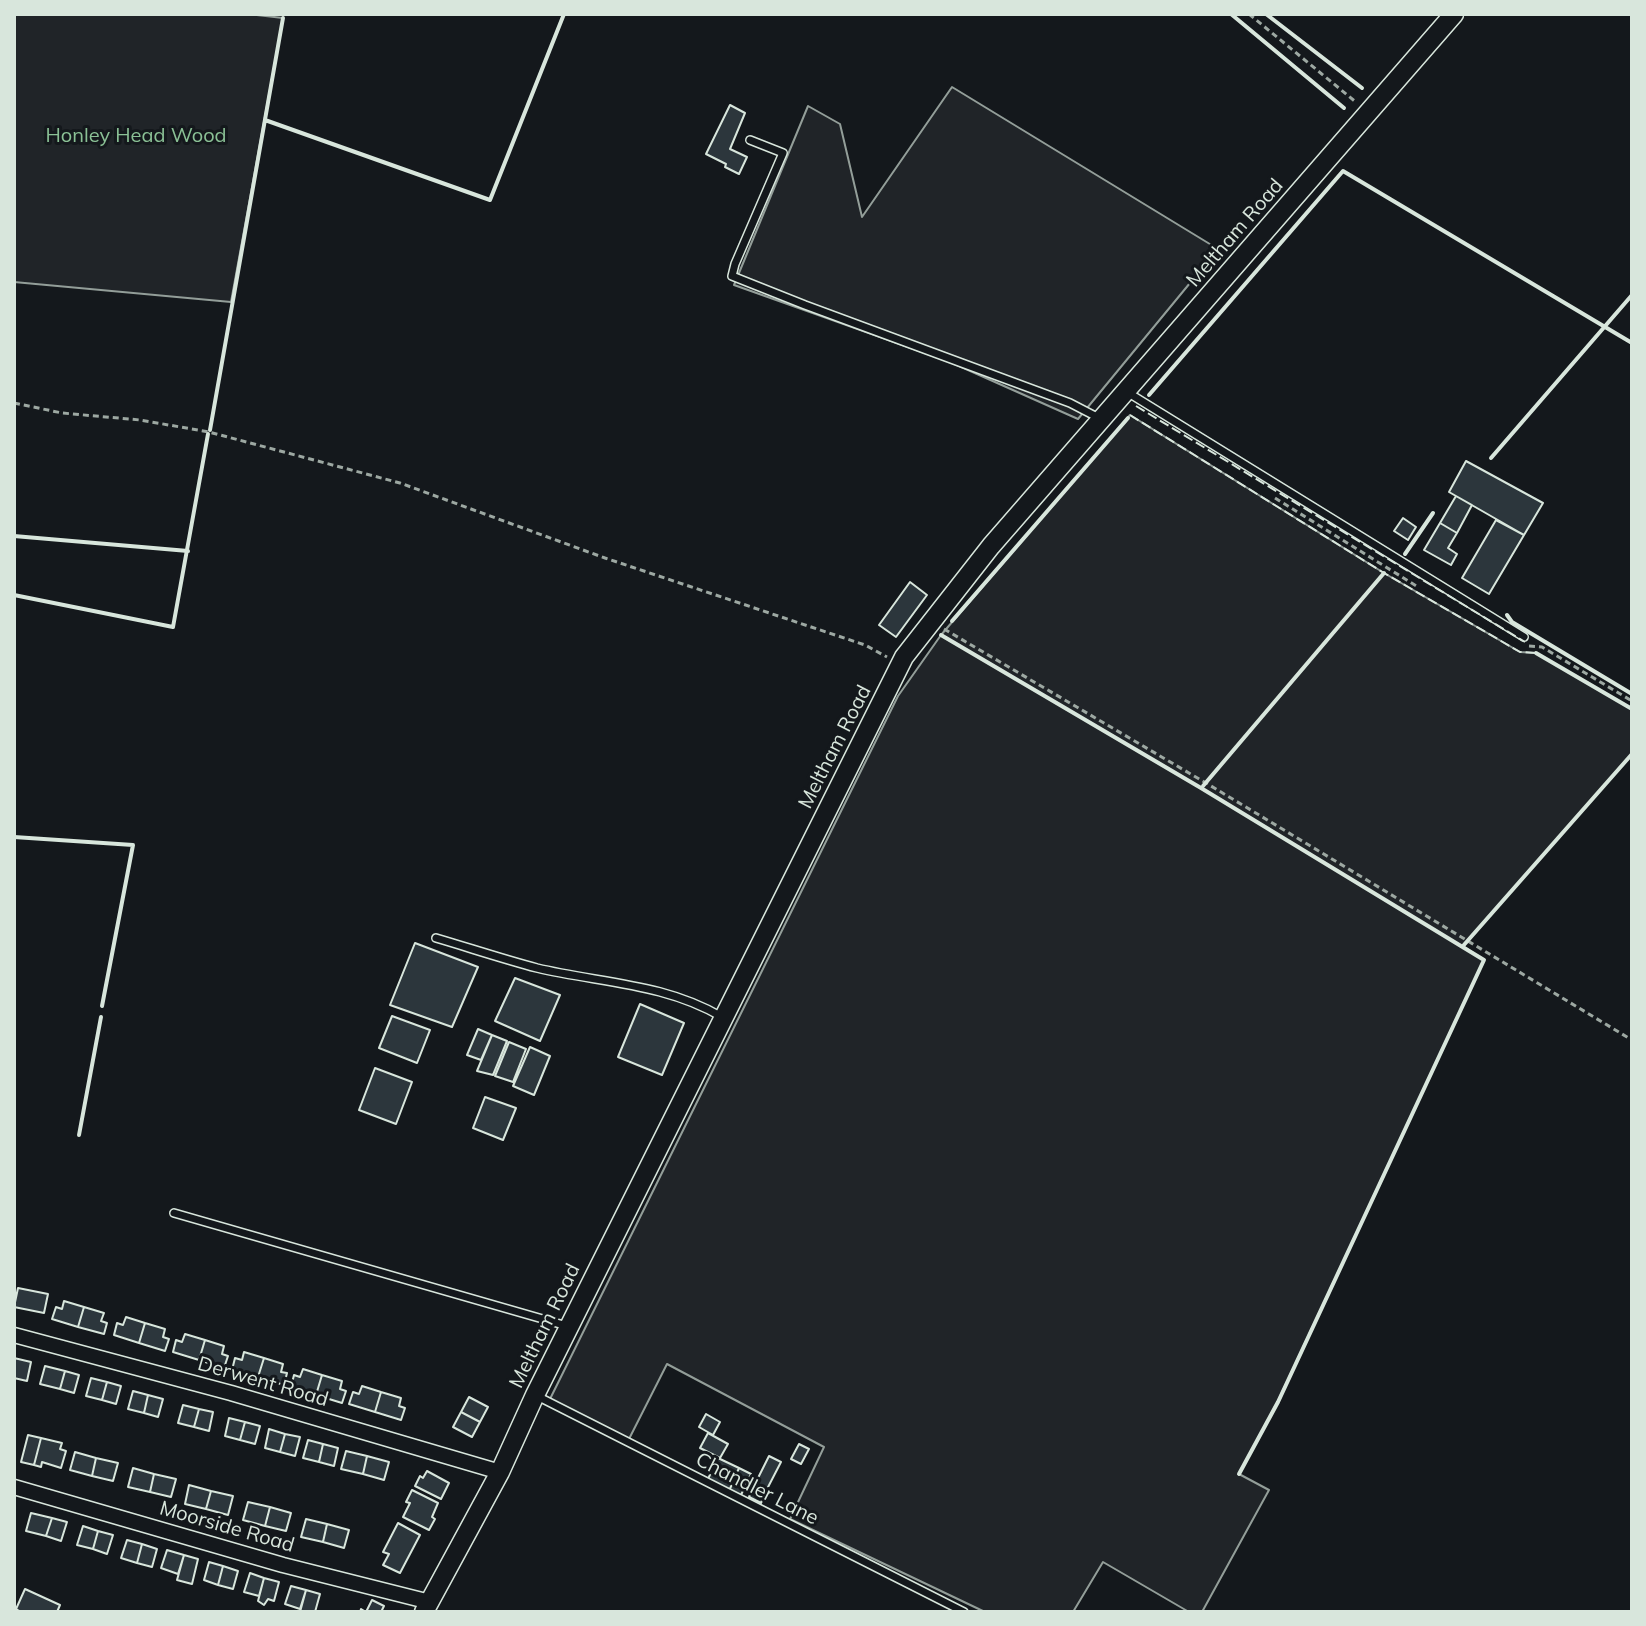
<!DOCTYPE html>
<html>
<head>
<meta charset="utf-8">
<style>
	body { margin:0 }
	#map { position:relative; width:1646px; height:1626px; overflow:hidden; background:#14181c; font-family:Mulish,sans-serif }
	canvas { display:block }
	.frame { position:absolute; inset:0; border:16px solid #d8e6dc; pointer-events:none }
</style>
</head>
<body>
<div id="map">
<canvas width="1646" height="1626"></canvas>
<div class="frame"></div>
</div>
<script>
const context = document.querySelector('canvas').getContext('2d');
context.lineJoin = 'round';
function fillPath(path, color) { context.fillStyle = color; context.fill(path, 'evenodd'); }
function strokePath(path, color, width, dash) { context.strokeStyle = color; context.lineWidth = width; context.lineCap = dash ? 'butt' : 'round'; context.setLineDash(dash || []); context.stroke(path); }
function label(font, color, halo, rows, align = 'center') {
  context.font = font + ' Mulish,sans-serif'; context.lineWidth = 6; context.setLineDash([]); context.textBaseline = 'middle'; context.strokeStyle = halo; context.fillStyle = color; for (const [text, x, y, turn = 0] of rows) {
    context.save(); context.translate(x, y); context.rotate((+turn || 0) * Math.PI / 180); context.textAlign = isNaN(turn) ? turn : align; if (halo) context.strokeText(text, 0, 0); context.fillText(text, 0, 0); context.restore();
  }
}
const green = new Path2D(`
	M14,14H248L283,18L231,302L14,282Z
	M952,87L1218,249L1078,419L950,362L734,285L808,106L840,124L862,217Z
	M1130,415L1384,573L1520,652L1536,653L1632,709V754L1463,946L1484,960L1278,1401L1239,1474L1269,1490L1202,1612H1189L1103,1562L1073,1612H985L790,1519L824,1447L667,1364L629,1439L549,1401L898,696L941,635Z`);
fillPath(green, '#202428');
strokePath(green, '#939e99', 2);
const building = new Path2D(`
	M730,105L745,113L730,149L747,157L739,174L725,167L726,164L706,154Z
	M1466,461L1543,503L1524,535L1449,492Z
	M1456,496L1472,505L1457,533L1440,523Z
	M1403,518L1416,527L1408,540L1394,531Z
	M1496,520L1524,535L1489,594L1462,578Z
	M1440,523L1457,533L1448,548L1457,554L1451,565L1424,550Z
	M910,582L927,595L896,637L879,625Z
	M415,943L478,967L452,1027L390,1005Z
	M515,978L560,995L540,1041L495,1021Z
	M640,1004L684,1023L662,1075L618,1057Z
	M392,1016L430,1030L417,1063L379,1048Z
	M478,1029L492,1035L481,1060L467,1055Z
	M492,1035L507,1041L493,1075L477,1071Z
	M509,1042L526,1049L513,1082L495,1076Z
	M530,1047L550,1056L534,1095L513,1086Z
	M375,1068L412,1082L396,1124L359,1110Z
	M485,1097L516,1108L503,1140L473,1128Z
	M18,1288L48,1294L44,1313L14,1307Z
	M64,1301L84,1307L78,1327L52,1319L56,1307L62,1309Z
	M84,1307L104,1313L101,1321L107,1323L104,1334L78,1327Z
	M126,1317L145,1323L139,1343L114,1335L117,1323L123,1325Z
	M145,1323L165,1329L163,1337L169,1339L165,1351L139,1343Z
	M185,1334L205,1340L199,1360L173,1352L176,1340L182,1342Z
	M205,1340L224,1346L222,1354L228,1356L224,1368L199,1360Z
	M244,1352L264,1358L258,1377L232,1370L235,1358L242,1360Z
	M14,1358L31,1362L27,1381L14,1378Z
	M264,1358L283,1364L281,1372L287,1373L284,1385L258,1377Z
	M45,1366L65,1371L60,1389L40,1384Z
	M303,1369L322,1375L316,1395L291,1387L294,1375L300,1377Z
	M65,1371L79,1375L74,1393L60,1389Z
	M322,1375L342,1381L340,1389L346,1391L342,1403L316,1395Z
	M91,1378L107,1382L102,1400L86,1396Z
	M107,1382L121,1386L116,1404L102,1400Z
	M362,1386L381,1392L375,1412L349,1404L353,1392L359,1394Z
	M133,1391L148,1395L144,1413L128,1409Z
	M381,1392L401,1398L399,1406L405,1408L401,1420L375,1412Z
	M148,1395L163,1399L158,1417L144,1413Z
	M469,1397L488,1407L480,1422L461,1412Z
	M183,1405L199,1409L194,1427L178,1423Z
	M199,1409L213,1412L209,1431L194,1427Z
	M461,1412L480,1422L472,1437L453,1427Z
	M706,1414L720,1422L713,1435L699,1427Z
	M229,1418L245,1422L240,1440L225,1436Z
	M245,1422L260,1426L255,1444L240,1440Z
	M269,1429L285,1434L280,1452L265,1448Z
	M708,1433L728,1444L720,1458L700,1448Z
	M285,1434L300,1437L295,1456L280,1452Z
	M28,1435L41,1438L34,1465L21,1462Z
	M41,1438L62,1443L60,1449L66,1451L61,1468L42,1462L41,1467L34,1465Z
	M308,1440L323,1444L319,1462L303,1458Z
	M323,1444L338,1448L334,1466L319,1462Z
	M799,1444L809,1449L801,1464L791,1459Z
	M346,1451L367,1456L363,1474L341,1469Z
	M75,1452L96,1458L92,1476L70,1470Z
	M367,1456L389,1462L384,1480L363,1474Z
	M769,1456L781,1462L766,1491L754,1486Z
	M96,1458L118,1463L113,1481L92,1476Z
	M718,1458L739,1468L729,1491L707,1481Z
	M133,1468L154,1474L150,1492L128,1487Z
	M739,1468L751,1474L740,1497L729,1491Z
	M427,1471L449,1483L441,1499L415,1486L420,1476L423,1478Z
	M154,1474L176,1479L171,1497L150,1492Z
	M189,1485L211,1491L206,1509L185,1504Z
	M754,1486L766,1491L761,1503L749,1497Z
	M412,1490L438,1503L432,1517L435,1519L429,1530L403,1517L410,1503L406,1502Z
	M211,1491L233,1496L228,1515L206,1509Z
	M248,1502L270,1507L265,1526L243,1520Z
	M270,1507L291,1513L286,1531L265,1526Z
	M31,1513L52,1518L46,1536L26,1531Z
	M52,1518L67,1522L61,1541L46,1536Z
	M306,1519L327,1524L323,1542L301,1537Z
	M398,1523L420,1535L400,1573L383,1565L389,1554L383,1552Z
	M327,1524L349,1530L344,1548L323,1542Z
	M83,1526L98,1531L93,1549L77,1545Z
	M98,1531L113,1535L107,1554L93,1549Z
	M127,1540L142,1544L137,1563L121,1558Z
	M142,1544L157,1549L152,1567L137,1563Z
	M167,1550L184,1555L178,1574L161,1568Z
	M184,1555L198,1559L192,1584L177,1580Z
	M209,1562L223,1566L218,1585L204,1580Z
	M223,1566L238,1571L233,1589L218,1585Z
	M250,1573L264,1578L259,1596L244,1592Z
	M264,1578L279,1582L274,1601L268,1599L264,1605L258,1601Z
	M291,1586L306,1590L300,1609L285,1604Z
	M25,1589L60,1605L57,1612H21L16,1609Z
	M306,1590L320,1594L315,1612H300Z
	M372,1600L384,1606L381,1612H360L361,1609L366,1612Z`);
fillPath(building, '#2c363c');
strokePath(building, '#d8e6dc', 2);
const service = new Path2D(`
	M750,140L783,153L735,264L732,276L805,305L1070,403L1099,418
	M1127,392L1524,637
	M436,938C470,948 503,959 537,968C600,983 664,983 722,1017
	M174,1213L567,1326
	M537,1396L964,1612`);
const minor = new Path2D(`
	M14,1335L231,1393L500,1472
	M14,1487L283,1565L430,1602`);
const tertiary = new Path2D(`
	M424,1612L500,1472L535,1395L904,657L991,546L1454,14`);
strokePath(service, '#d8e6dc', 10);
strokePath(minor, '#d8e6dc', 17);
strokePath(tertiary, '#d8e6dc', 21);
strokePath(new Path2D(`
	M1249,14L1357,103
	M14,403L62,413L140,420L209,432L400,483L605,558L865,645L887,657
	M1275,498L1418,587
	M944,629L1206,783L1632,1040
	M1529,646L1542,647L1632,701`), '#9da8a2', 3, [6, 4]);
strokePath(service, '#14181c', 7);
strokePath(minor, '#14181c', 14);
strokePath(tertiary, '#14181c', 18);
strokePath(new Path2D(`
	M1136,406L1525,642
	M1130,415L1384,573L1520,652L1536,653`), '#d8e6dc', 2, [10, 4]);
strokePath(new Path2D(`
	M1231,14L1344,108
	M1266,14L1362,88
	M265,120L490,200L564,14
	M1149,395L1343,171L1632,343
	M210,430L283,18
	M1491,458L1632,295
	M14,536L188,551
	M1405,554L1433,513
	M14,595L173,627L208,434
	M1507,615L1512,622L1632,694
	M952,621L1128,418
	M941,635L1201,788L1484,960L1278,1402L1239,1474
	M1536,653L1632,709
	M1203,786L1384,573
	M14,837L133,845L102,1006
	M1463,946L1632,754
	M79,1135L101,1017`), '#d8e6dc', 4);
label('20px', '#8ac095', '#14181c', [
	["Honley Head Wood",136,136]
]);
label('20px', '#d8e6dc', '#14181c', [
	["Meltham Road",1235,233,-49],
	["Meltham Road",835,747,-63],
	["Meltham Road",545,1326,-64],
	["Derwent Road",263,1382,16],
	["Chandler Lane",757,1489,27],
	["Moorside Road",227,1527,16]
]);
</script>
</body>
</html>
